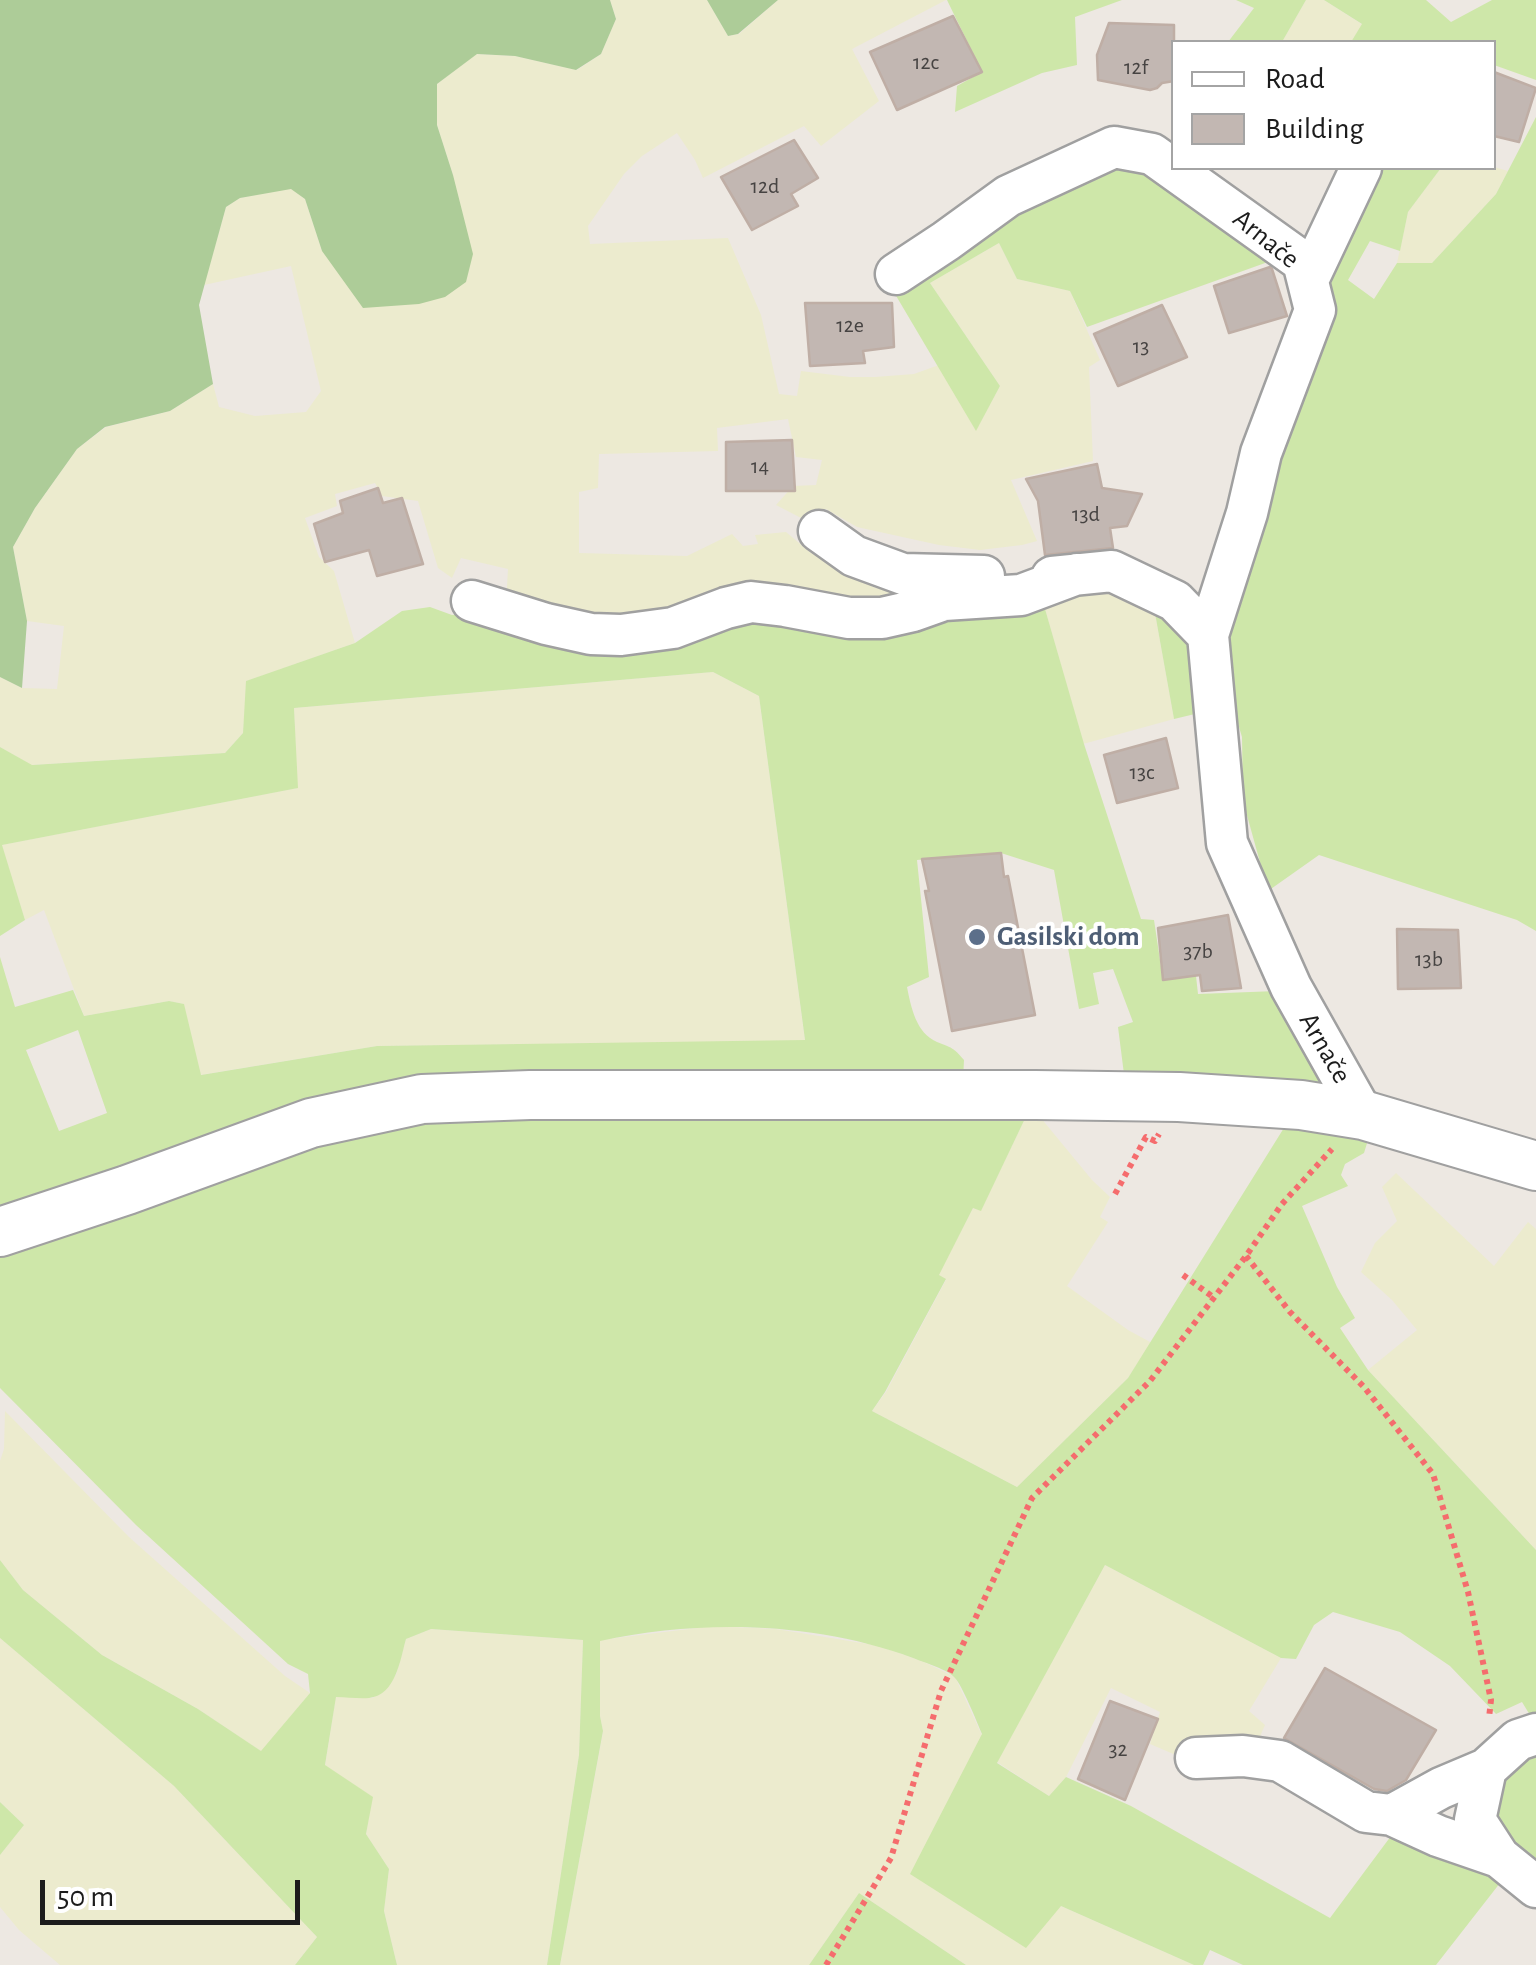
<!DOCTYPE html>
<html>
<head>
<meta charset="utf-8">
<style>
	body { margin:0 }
	#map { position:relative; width:1536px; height:1965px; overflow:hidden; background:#ede8e2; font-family:"Alegreya Sans",sans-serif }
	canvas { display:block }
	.legend { position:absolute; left:1171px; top:40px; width:325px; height:130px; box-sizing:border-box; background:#fff; border:2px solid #a4a4a4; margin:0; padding:12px 18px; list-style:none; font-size:30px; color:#1c1c1c }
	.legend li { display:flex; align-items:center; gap:20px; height:50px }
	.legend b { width:50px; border:2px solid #a4a4a4 }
	.scale { position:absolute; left:40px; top:1880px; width:260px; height:45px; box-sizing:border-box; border:5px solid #1c1c1c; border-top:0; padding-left:12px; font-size:30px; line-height:35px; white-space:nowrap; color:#1c1c1c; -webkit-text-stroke:8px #fff; paint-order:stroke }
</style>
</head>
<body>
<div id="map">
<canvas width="1536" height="1965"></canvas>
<ul class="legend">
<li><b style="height:12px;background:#fff"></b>Road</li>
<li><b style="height:28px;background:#c2b7b2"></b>Building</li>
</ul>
<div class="scale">50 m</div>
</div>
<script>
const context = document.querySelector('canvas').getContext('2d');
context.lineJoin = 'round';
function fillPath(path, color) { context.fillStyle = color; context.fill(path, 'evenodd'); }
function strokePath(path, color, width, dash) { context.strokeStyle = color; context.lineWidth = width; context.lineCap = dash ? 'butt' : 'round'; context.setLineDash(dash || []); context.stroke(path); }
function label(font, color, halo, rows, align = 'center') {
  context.font = font + ' "Alegreya Sans",sans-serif'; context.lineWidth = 8; context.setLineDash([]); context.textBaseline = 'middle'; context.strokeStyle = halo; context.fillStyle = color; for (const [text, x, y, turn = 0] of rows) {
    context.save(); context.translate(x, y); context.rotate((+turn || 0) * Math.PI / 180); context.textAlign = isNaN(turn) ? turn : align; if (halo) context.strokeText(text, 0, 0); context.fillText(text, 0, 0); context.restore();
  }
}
fillPath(new Path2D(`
	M610,0H707L728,36L739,34L778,0H946L852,49L879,101L821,146L804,126L703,178L695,160L677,133L642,156L624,174L588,226L590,244L728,238L761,315L779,394L797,396L801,371L850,377H875L914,374L939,365L976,430L1000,386L930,283L999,243L1017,279L1070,291L1100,360L1089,367L1093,461L1011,480L1037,541L1022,545L980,550L939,545L857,527L826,509L803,519L776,505L793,486L816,485L822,460L796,457L788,419L717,428L718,451L599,454L598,488L579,492V553L687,556L732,534L743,546L758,544L755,535L786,532L811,553L876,588L917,592L919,600L642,628L506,603L508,569L461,558L452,578L438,568L418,501L382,496L375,483L335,494L337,506L305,518L319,557L334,571L355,643L247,681L243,733L225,753L31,765L0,747V677L22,688L57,689L64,626L27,621L13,547L35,508L77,449L106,427L170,411L213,384L219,407L255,416L306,412L321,391L291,266L204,285L226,207L240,198L291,188L305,199L322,251L453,175L437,125V84L476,54L515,56L577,70L601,54L616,19Z
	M1306,0H1324L1363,25L1351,42H1282Z
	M1494,167L1508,171L1496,194L1432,263H1397L1408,212L1441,168Z
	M1125,587L1153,602L1174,719L1083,744L1043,602L1072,588Z
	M713,672L759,696L805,1041L377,1046L200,1075L183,1004L169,1001L84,1016L44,910L25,920L1,845L297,788L294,708Z
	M1031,1106L1092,1180L1110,1197L1100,1217L1108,1222L1067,1286L1128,1330L1152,1343L1128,1378L1017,1487L872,1411L886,1392L946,1280L938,1275L973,1208L981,1210Z
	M1396,1173L1494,1266L1528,1222L1536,1229V1550L1368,1370L1417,1330L1392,1300L1361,1272L1375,1243L1397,1221L1382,1187Z
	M5,1411L129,1537L285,1676L310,1693L262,1752L198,1709L102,1655L23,1590L0,1560V1461L4,1449Z
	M1105,1565L1281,1658L1249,1711L1265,1725L1257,1743L1178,1756L1150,1744L1160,1712L1111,1688L1066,1777L1049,1796L997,1762Z
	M713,1626L776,1629L880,1646L924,1662L955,1677L1061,1906L1194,1965H966L859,1893L809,1965H560L603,1732L600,1716V1640Z
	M431,1629L583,1640L579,1755L547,1965H397L384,1911L389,1869L366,1834L372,1797L325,1766L336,1696L373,1698L396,1675L406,1639Z
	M0,1638L174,1786L317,1937L295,1965H60L19,1930L0,1907V1855L24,1825L0,1802Z`), '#ecebce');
fillPath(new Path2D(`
	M947,0H1122L1075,17L1077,65L1042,73L955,112L957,86L982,72Z
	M1236,0H1306L1282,42H1228L1254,8Z
	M1324,0H1426L1451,22L1492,0H1536V80L1494,65V42H1351L1362,24Z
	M1536,117V931L1517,920L1319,855L1268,891L1243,801L1242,737L1216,650L1329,275L1374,168H1441L1408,212L1400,251L1370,241L1348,280L1374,299L1397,263H1432L1496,194Z
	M1084,165L1141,169L1279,258L1087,327L1070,291L1017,279L999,243L930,283L1000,386L976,431L895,294L964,238Z
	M1043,602L1084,744L1141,919L1154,920L1163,980L1196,976L1198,994L1277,991L1335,1086L1125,1082L1118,1027L1133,1022L1113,969L1093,973L1099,1004L1079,1009L1054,870L1001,853L917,860L929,977L907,987C911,1007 916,1033 937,1042C952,1048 953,1047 964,1060L963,1080L539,1082L0,1218V957L15,1007L73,990L84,1016L169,1001L184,1004L201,1075L377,1046L805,1040L759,696L713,672L294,708L298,788L2,845L25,920L0,936V747L32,765L225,753L243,733L246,681L355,643L402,611L430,607L452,615L473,613L701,623ZM78,1030L107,1113L59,1131L26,1050Z
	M1153,602L1194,643L1199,713L1174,719Z
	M1031,1106L981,1211L973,1208L939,1275L946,1279L885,1392L872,1411L1017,1487L1128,1378L1292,1115L1368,1140L1364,1153L1345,1164L1341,1175L1348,1186L1302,1206L1337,1287L1355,1318L1340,1328L1368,1370L1536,1550V1725L1522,1702L1496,1714L1450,1666L1400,1632L1333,1612L1314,1625L1296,1659L1281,1658L1105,1565L997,1763L1049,1796L1066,1777L1131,1806L1330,1918L1391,1836L1480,1866L1500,1883L1436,1965H1243L1210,1950L1203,1965H1194L1061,1906L1026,1948L910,1874L982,1734C977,1722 962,1685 955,1678C949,1670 923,1662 913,1658C815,1622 702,1619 600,1641V1716L603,1731L560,1965H547L579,1755L583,1640L431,1629L406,1639C400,1660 396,1695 369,1698C359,1699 347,1697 336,1697L325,1765L373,1797L366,1834L389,1869L384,1911L397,1965H295L317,1937L174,1786L0,1638V1560L23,1590L102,1655L198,1709L261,1751L310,1693L308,1674L288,1664L136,1525L0,1388V1249L400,1118Z
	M1536,1750V1870L1492,1835L1494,1788Z
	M0,1802L24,1825L0,1855Z
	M859,1893L966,1965H809Z`), '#cee7a9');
fillPath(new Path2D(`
	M0,0H610L616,19L601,54L576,70L515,56L477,54L437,84V125L453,175L473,254L466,282L445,297L419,304L363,308L322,251L305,199L291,189L240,198L226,207L199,305L213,384L170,411L105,427L77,449L35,508L13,547L27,621L22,688L0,677Z
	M707,0H778L738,34L728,36Z`), '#adcc98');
const building = new Path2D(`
	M953,16L982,72L897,110L870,52Z
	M1109,23L1174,25V81L1162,83L1157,88L1150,90L1098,80L1097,55Z
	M1494,72L1536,88L1519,142L1494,136Z
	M794,140L818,178L791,194L798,206L752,230L721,177Z
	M1270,267L1272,269L1287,316L1229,333L1214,286Z
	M805,303H892L894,347L863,351L865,363L810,366Z
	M1162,305L1187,357L1118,386L1094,334Z
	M792,440L795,491H726V442Z
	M1097,464L1102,488L1142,494L1127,526L1110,528L1113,548L1045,555L1038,501L1026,479Z
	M378,488L383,503L402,498L423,564L377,576L369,550L325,562L314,524L343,513L340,501Z
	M1166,738L1178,788L1117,803L1104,755Z
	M1001,853L1004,877L1008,876L1035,1015L952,1031L925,891H929L922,859Z
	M1228,915L1241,988L1202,991L1200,975L1163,980L1158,928Z
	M1397,929L1458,930L1461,988L1398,989Z
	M1325,1668L1436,1730L1406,1780L1387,1791L1374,1789L1284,1738Z
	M1110,1701L1158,1719L1125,1800L1078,1779Z`);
fillPath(building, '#c2b7b2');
strokePath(building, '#bfaea5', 2.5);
const minor = new Path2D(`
	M896,274L946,241L1008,196L1114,147L1152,154L1303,262L1315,310L1261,453L1247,513L1208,635L1227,843L1291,987L1363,1115
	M1308,280L1361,168
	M819,531L854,556L903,574L984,576
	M1052,577L1112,571L1175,601L1208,635
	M472,601L546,624L591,634L621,635L673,628L726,608L751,602L785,606L849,618H882L913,611L944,600L1021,595L1077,574
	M1536,1734L1518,1740L1486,1769L1475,1820L1499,1857L1536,1887
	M1196,1758L1243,1756L1280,1761L1366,1812L1392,1815L1441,1788L1486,1769
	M1392,1815L1438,1836L1499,1857`);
const tertiary = new Path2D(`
	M0,1232L127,1190L311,1123L422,1099L530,1095H1036L1179,1097L1301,1105L1363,1115L1536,1166`);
strokePath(minor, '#a0a0a0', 45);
strokePath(tertiary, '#a0a0a0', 52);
strokePath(new Path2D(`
	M1115,1194L1146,1137L1155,1141L1159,1134
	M1246,1256L1290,1312L1364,1387L1433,1474L1468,1592L1491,1700L1489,1718
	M1183,1275L1213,1297
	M826,1965L891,1858L941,1691L1032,1498L1150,1381L1246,1256L1282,1204L1332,1149`), '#f56c6d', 6, [5, 5]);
strokePath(minor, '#fff', 40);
strokePath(tertiary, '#fff', 48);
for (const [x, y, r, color] of [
	[977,937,10,"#5c6f8a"]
]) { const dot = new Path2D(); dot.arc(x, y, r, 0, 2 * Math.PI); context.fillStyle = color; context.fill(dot); strokePath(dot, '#fff', 4); }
label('22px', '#464342', null, [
	["12c",926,62],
	["12f",1136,67],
	["12d",765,186],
	["12e",850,325],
	["13",1141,346],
	["14",760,466],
	["13d",1086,514],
	["13c",1142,772],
	["37b",1198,951],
	["13b",1429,959],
	["32",1118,1749]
]);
label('28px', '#1c1c1c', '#fff', [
	["Arnače",1266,239,39],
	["Arnače",1325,1048,60]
]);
label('bold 28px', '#4e5e75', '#fff', [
	["Gasilski dom",997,937]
], 'left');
</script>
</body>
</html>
